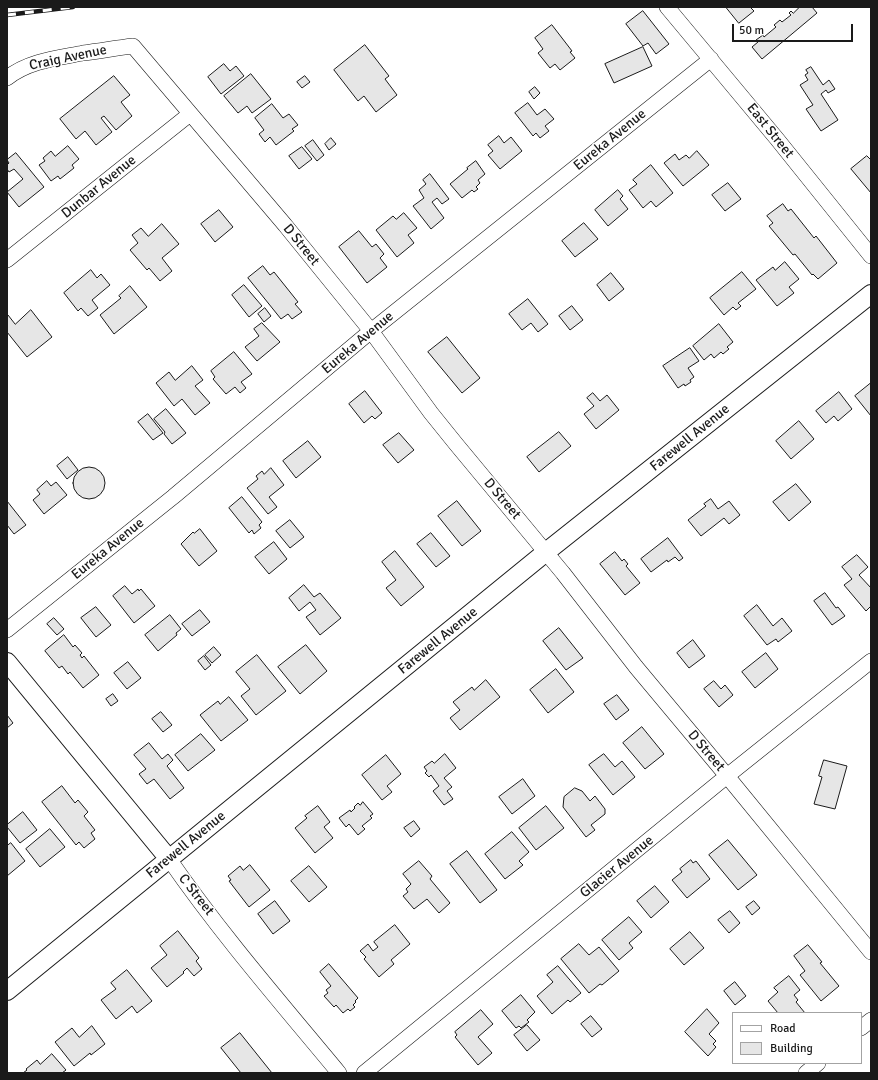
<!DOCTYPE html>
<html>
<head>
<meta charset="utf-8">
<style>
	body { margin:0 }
	#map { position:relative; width:878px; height:1080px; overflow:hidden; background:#fff; font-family:Signika,sans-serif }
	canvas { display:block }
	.frame { position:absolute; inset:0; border:8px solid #1a1a1a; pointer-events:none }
	.legend { position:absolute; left:732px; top:1012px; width:130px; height:52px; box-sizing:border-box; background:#fff; border:1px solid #a3a3a3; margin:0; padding:5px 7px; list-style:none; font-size:12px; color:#1a1a1a }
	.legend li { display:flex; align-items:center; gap:8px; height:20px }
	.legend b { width:20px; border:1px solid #a3a3a3 }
	.scale { position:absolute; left:732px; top:24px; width:121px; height:18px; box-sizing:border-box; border:2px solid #1a1a1a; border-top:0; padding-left:5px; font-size:12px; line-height:14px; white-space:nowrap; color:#1a1a1a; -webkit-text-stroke:3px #fff; paint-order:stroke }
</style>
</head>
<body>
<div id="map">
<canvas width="878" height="1080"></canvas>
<div class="frame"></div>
<ul class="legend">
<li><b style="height:5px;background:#fff"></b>Road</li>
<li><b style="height:11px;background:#e6e6e6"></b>Building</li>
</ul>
<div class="scale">50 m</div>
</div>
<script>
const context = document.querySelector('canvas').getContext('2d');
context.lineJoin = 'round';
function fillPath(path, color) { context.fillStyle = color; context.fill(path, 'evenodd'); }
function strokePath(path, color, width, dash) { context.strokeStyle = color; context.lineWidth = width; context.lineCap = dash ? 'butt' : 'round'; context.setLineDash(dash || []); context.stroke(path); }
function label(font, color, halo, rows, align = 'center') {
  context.font = font + ' Signika,sans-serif'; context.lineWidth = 3; context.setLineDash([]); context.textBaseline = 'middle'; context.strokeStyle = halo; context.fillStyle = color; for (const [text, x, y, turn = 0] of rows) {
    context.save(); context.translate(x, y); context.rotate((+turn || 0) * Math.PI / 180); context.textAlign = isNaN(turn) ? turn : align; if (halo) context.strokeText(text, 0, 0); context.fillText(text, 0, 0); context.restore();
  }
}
const building = new Path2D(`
	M726,7H750L754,11L739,23Z
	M800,7H812L817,13L762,59L752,47L758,42L756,40L763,35L764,37L776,27L774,25L780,20L782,22L791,15L789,13L791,11L793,13Z
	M643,11L669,44L656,54L648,43L643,46L626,24Z
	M552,25L572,51L570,52L575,58L560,70L555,64L550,68L538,53L543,49L535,38Z
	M365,45L389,76L385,79L397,95L376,112L364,96L358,101L334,70Z
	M643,47L652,66L614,83L605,64Z
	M224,64L230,71L236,66L244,76L221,94L208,77Z
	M811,67L823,85L829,80L835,89L828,93L826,90L821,94L838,120L821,131L806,109L813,105L800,85L808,80L805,75L808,73L806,70Z
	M251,74L271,99L252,113L247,106L238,113L224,96Z
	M114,76L130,95L121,102L132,116L116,130L104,116L101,118L112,132L96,145L85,131L76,139L60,119Z
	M305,76L310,82L302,88L297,82Z
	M535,87L540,93L534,99L529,92Z
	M528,103L537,115L545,109L554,119L545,126L549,131L540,138L536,133L533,136L515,113Z
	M272,104L283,118L289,114L298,125L292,129L294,131L276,145L270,137L265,142L259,134L264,130L255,118Z
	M499,136L504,143L511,137L522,151L500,169L488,155L493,151L488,145Z
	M331,138L336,144L329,150L325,144Z
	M313,140L324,155L317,161L305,146Z
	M68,146L79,159L72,165L74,168L60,179L58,176L51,181L39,165L45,161L43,158L51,151L55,156Z
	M302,147L312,159L299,169L289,156Z
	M697,151L709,165L683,186L664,163L675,154L679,160L686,155L689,158Z
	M16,153L44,187L19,207L7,192L23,179L14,169L9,172L7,169V165L9,163L7,160Z
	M867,156L871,160V193L851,169Z
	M476,161L485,174L478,180L480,183L476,187L478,189L474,192L472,190L462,198L450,184L468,169L467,168Z
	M651,165L673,193L656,207L651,201L643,208L629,190L637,184L633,180Z
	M430,174L449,199L442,204L437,198L432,202L444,218L431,229L413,206L424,198L419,190L426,184L423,180Z
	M728,183L741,199L725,211L712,195Z
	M618,190L623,196L620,199L628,209L608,226L595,210Z
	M783,204L788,211L791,209L814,238L816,236L837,263L818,279L813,274L812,275L795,254L793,255L769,226L773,223L767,216Z
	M219,210L233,227L215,242L201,224Z
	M404,213L417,228L408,235L414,243L397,257L376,230L393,216L396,219Z
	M584,223L598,239L575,257L562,241Z
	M162,224L179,244L162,258L172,271L160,281L149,268L147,270L130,250L138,243L132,235L141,228L148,236Z
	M359,231L372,247L376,244L384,254L380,258L387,267L367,283L339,247Z
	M785,262L799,279L789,287L794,293L777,306L756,280L773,267L775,270Z
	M263,266L270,275L274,272L298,302L295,304L302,312L292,319L288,314L281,319L248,278Z
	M91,270L97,278L101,274L110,285L92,300L98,308L88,316L81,308L78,311L64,293Z
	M742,272L756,289L738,303L741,306L736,310L733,307L724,315L710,298Z
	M611,273L624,289L609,301L597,285Z
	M244,285L262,306L249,317L232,295Z
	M130,286L147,307L114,334L100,315L121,298L119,296Z
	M528,299L548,324L538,332L531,323L522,330L509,314Z
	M572,306L583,320L570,330L559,316Z
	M265,308L271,316L264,322L258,314Z
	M31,310L52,337L27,357L7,332V316L8,315L15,324Z
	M262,323L280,342L257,361L245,347L259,336L254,329Z
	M719,324L733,342L727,347L729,349L723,354L721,352L714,358L711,354L704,360L693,346Z
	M447,337L480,378L462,393L428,352Z
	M690,348L699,361L688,368L694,377L690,380L691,382L685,386L684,384L678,388L663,366Z
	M234,352L252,374L241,382L246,388L240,393L235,387L226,394L213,379L215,377L211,371Z
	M192,366L203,380L195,386L210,403L195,415L182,399L174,406L156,383L169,372L175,380Z
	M871,383V416L855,396Z
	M365,391L382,413L375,419L372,416L364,423L349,404Z
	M839,392L852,409L838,421L834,416L826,423L816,411Z
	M593,393L600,401L607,395L619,410L596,429L584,414L594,406L587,398Z
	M166,409L186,433L172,444L164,434L165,432L154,419Z
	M148,414L163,433L153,440L138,422Z
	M799,421L814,439L791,459L776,441Z
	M559,432L571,446L539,472L527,457Z
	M399,433L414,450L398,463L383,445Z
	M308,441L321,457L296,478L283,461Z
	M68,457L78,470L67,479L57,466Z
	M73 483a16 16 0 1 1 32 0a16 16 0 1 1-32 0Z
	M271,468L284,485L269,497L277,507L268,514L247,488L258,479L256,476L262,471L264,474Z
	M47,481L51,486L56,482L67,495L44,514L33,500L40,494L37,490Z
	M796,484L811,502L789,521L773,502Z
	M242,497L262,522L259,525L261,528L254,534L252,530L249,533L229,508Z
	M711,499L718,509L729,501L740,515L729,524L724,518L701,536L688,520L706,506L704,504Z
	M7,501L26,525L14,534L7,525Z
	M457,501L481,531L462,546L438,516Z
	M290,520L304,537L290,548L276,531Z
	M200,529L217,551L199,566L181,544L193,532L194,533Z
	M431,533L450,556L436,567L417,544Z
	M668,538L683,558L679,561L675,557L668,562L667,560L651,572L641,559Z
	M274,542L287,559L269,574L255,557Z
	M395,551L424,587L401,606L386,588L396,580L382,562Z
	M615,552L622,561L624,559L628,564L626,566L640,583L625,595L600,564Z
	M857,555L868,567L859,575L871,588V606L866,611L844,585L852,579L842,567Z
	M304,585L314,597L320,593L341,618L320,635L306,617L316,610L310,602L299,611L289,598Z
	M125,586L132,594L138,589L139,591L141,589L155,606L134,623L113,596Z
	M825,593L836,608L838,607L845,616L832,625L814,601Z
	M757,605L773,626L782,618L792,631L778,642L776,639L767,645L744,616Z
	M96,607L111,625L96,637L81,618Z
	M200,610L210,622L192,636L182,624Z
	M170,615L181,629L176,633L177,635L158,651L145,635Z
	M54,618L64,629L57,635L47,624Z
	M559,628L583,658L566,670L543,641Z
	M64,635L73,647L75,645L82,653L80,655L82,658L84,656L99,675L83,688L70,672L68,674L62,666L59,668L45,651Z
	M693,640L705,656L689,668L677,653Z
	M306,645L327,671L300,694L278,667Z
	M214,647L221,655L212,663L205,655Z
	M766,653L778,669L755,688L742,672Z
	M257,655L286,691L256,715L241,696L250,689L236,672Z
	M204,656L211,665L205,670L198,661Z
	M128,662L141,678L127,689L114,673Z
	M556,669L574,692L548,713L530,690Z
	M486,680L500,697L460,730L450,718L460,710L453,702L472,687L474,690Z
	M714,681L721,689L725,685L733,695L719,707L704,689Z
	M113,694L118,701L111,706L106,699Z
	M617,695L629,710L616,720L604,704Z
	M229,697L248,720L221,741L200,715L218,701L220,704Z
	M161,712L172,725L163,732L152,719Z
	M7,715L13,723L7,728Z
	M642,727L664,754L645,769L623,743Z
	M201,734L215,750L188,771L175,755Z
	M149,743L162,759L168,754L173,760L167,766L184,788L170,799L154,779L147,784L139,774L146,769L134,755Z
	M445,754L456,768L444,778L452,787L447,791L453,799L444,805L433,791L439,786L431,775L429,777L425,773L427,771L424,767L432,761L434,763Z
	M604,754L615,767L622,761L635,777L613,795L589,765Z
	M386,755L401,774L387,786L392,792L382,800L362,775Z
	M824,760L847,766L835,809L814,804L822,777L819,776Z
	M523,779L535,796L512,814L499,797Z
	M62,786L75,803L78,800L88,812L84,816L95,830L91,833L95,839L84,848L79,842L76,845L42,802Z
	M575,788L582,791L590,801L595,796L605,809V814L591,825L595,830L586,837L563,807L564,797Z
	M363,802L373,814L370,816L372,818L362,826L365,829L358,835L349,824L346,827L339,818L350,810L351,812L355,808L354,807L358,803L360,805Z
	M318,806L330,822L324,827L333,838L315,853L295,828L307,818L305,816Z
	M546,806L564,828L536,850L519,828Z
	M23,812L37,830L20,843L7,827V825Z
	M414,821L420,829L411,837L404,828Z
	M50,829L65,847L40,867L26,849Z
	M512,832L529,852L519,861L523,865L505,879L485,854Z
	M728,840L757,875L738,890L709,855Z
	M11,843L25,861L7,876V846Z
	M467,851L497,890L480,903L450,864Z
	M691,860L693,863L696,861L710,879L687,898L672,880L682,872L680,869Z
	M419,861L432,876L430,879L450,903L439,913L427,899L414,909L403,896L408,892L406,889L411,884L403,874Z
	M250,865L270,890L249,907L229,881L231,880L228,876L240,866L243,870Z
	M309,866L327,887L309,902L291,881Z
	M655,886L669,902L651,918L637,901Z
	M275,901L290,921L273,934L258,914Z
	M754,901L760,908L752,915L746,907Z
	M730,911L740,923L729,933L718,920Z
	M629,917L642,932L629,943L633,948L619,960L602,940Z
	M395,925L410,944L391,960L394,964L379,977L364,959L366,957L360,951L368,944L373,951L378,947L374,942Z
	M178,931L199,958L196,961L202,969L194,976L187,968L183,972L184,973L167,987L151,968L167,955L160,946Z
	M690,932L704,948L684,965L670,949Z
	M579,944L589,955L599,947L619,971L602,985L600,984L589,993L561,959Z
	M808,945L822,962L820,963L839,986L821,1001L800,975L805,971L794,956Z
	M329,964L358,998L355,1001L356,1002L353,1005L355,1007L350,1011L348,1009L343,1013L336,1005L334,1007L324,996L328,993L326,990L331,986L320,972Z
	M558,966L581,993L570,1002L568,1000L552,1014L537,996L553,982L547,975Z
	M127,970L152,1001L137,1013L132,1006L116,1019L101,1000L116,989L111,983Z
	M789,976L800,990L794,995L798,1000L796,1002L805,1013H778L768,1001L778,992L774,988Z
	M735,982L746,996L735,1005L724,991Z
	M521,995L535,1012L527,1020L529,1022L521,1028L519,1026L516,1028L502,1011Z
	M707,1009L719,1023L709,1034L716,1041L713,1044L716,1047L708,1056L685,1032Z
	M481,1010L493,1024L478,1037L492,1053L478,1065L455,1037L457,1035L455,1032Z
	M591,1016L602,1029L592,1037L581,1024Z
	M527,1025L540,1040L527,1051L514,1035Z
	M92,1026L105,1044L91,1055L90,1053L74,1066L55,1042L72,1028L79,1037Z
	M240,1033L272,1073H241L221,1048Z
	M52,1054L66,1070L62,1073H23L27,1070L26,1069L37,1060L40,1064Z`);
fillPath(building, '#e6e6e6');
strokePath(building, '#1a1a1a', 1);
const minor = new Path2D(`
	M667,7L777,139L871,256
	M7,78C28,61 57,58 83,53C100,51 116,48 133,46L285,225L371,331L431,413L456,444L563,573L636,667L727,776L871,952
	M7,260L190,114
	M7,630L173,497L371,331L711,59
	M169,859C221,934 281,1003 339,1073
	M861,1028L871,1020
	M364,1073L727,776L871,661
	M806,1073L818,1063`);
const tertiary = new Path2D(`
	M7,662L169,859
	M7,991L546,552L871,294`);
strokePath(minor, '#1a1a1a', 16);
strokePath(tertiary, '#1a1a1a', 20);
strokePath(minor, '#fff', 15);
strokePath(tertiary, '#fff', 18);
const rail = new Path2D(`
	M7,15L73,7`);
strokePath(rail, '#1a1a1a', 4.5);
strokePath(rail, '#fff', 3, [9]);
label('14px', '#1a1a1a', '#fff', [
	["Craig Avenue",68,58,-12],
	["East Street",770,131,51],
	["Eureka Avenue",610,140,-39],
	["Dunbar Avenue",99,187,-39],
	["D Street",301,245,51],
	["Eureka Avenue",358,343,-40],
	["Farewell Avenue",690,438,-39],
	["D Street",502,499,50],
	["Eureka Avenue",108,549,-39],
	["Farewell Avenue",438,641,-39],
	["D Street",706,751,50],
	["Farewell Avenue",186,845,-39],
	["Glacier Avenue",617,867,-39],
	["C Street",196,895,52]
]);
</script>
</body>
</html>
